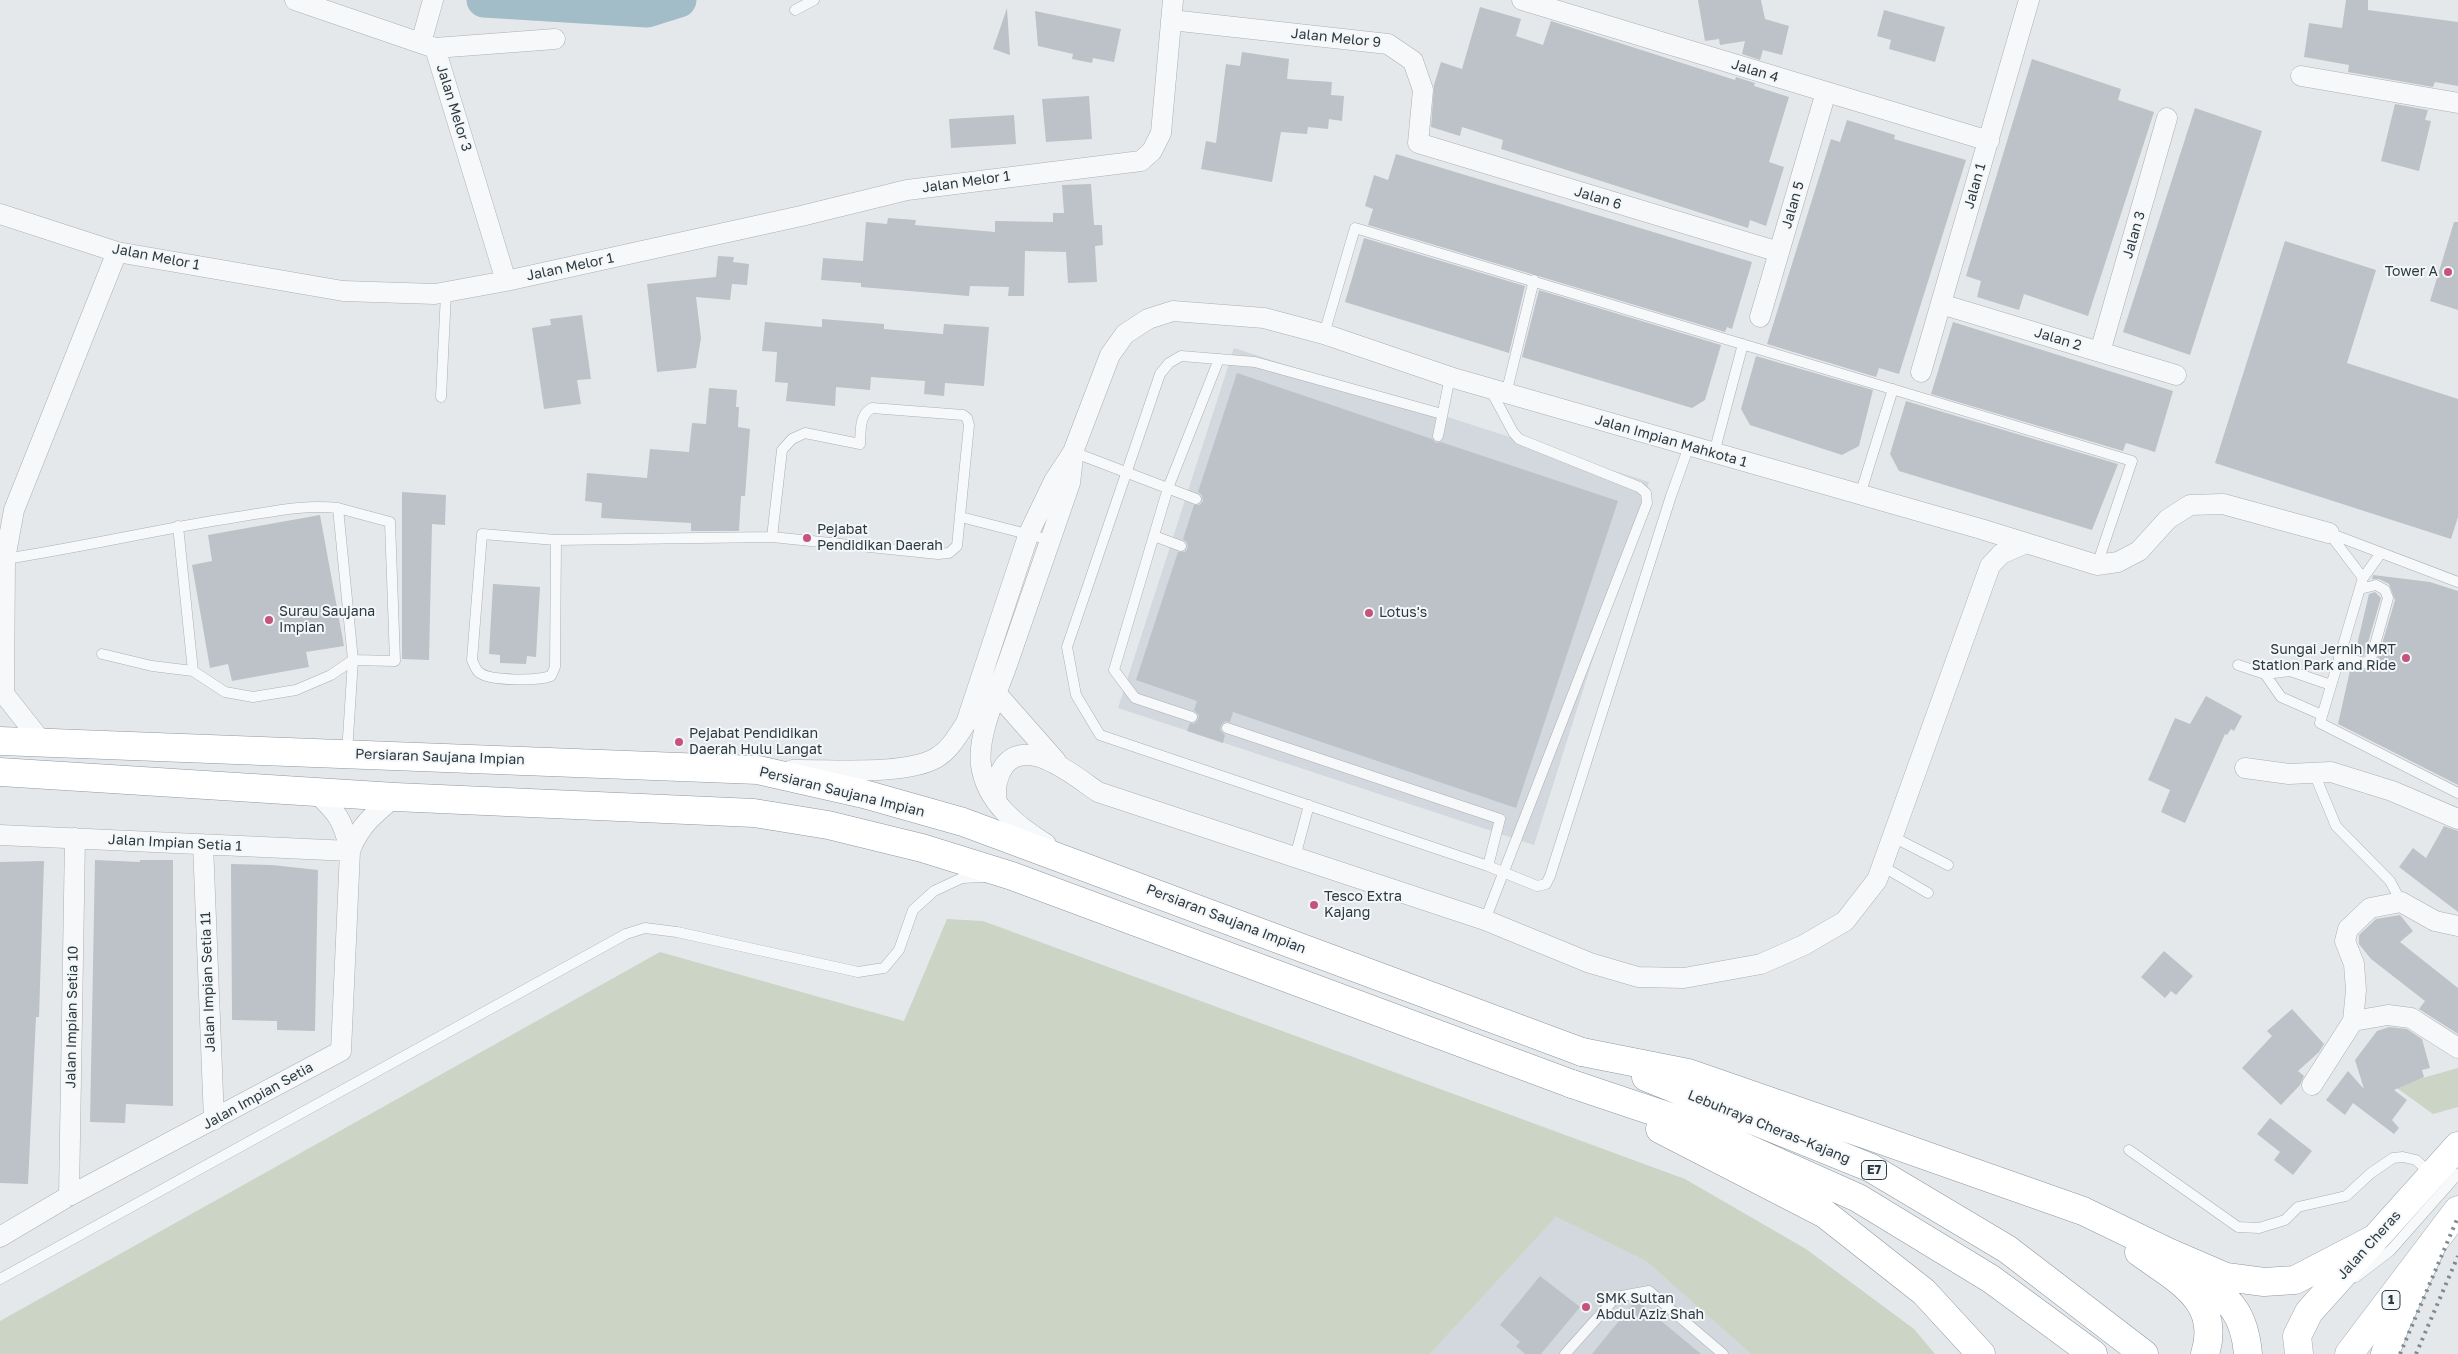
<!DOCTYPE html>
<html>
<head>
<meta charset="utf-8">
<style>
	body { margin:0 }
	canvas { display:block; background:#e4e8eb }
</style>
</head>
<body>
<canvas width="2458" height="1354"></canvas>
<script>
const context = document.querySelector('canvas').getContext('2d');
context.lineJoin = 'round';
function fillPath(path, color) { context.fillStyle = color; context.fill(path, 'evenodd'); }
function strokePath(path, color, width, dash) { context.strokeStyle = color; context.lineWidth = width; context.lineCap = dash ? 'butt' : 'round'; context.setLineDash(dash || []); context.stroke(path); }
function label(font, color, halo, rows, align = 'center') {
  context.font = font + ' "Golos Text",sans-serif'; context.lineWidth = 4; context.setLineDash([]); context.textBaseline = 'middle'; context.strokeStyle = halo; context.fillStyle = color; for (const [text, x, y, turn = 0] of rows) {
    context.save(); context.translate(x, y); context.rotate((+turn || 0) * Math.PI / 180); context.textAlign = isNaN(turn) ? turn : align; if (halo) context.strokeText(text, 0, 0); context.fillText(text, 0, 0); context.restore();
  }
}
fillPath(new Path2D(`
	M1234,348L1649,482L1534,845L1118,708Z
	M1556,1217L1646,1261L1751,1354H1430Z`), '#d2d8dd');
fillPath(new Path2D(`
	M947,919L983,921L1685,1179L1806,1249L1914,1329L1935,1354H1751L1646,1261L1556,1217L1430,1354H0V1321L660,952L904,1021Z
	M2458,1068V1107L2433,1114L2394,1086Z`), '#ccd4c6');
strokePath(new Path2D(`
	M484,0L647,10L679,0`), '#a2bcc8', 35);
fillPath(new Path2D(`
	M1698,0H1761L1765,19L1789,26L1782,55L1763,50L1760,60L1742,54L1745,41L1720,45L1719,39L1705,41Z
	M2346,0H2368V10L2458,22V86L2435,82L2433,87L2348,72L2349,65L2304,57L2309,23L2342,28Z
	M1480,7L1521,19L1516,36L1543,45L1551,21L1735,80L1736,77L1755,83L1754,86L1789,97L1769,162L1784,167L1766,226L1750,220L1748,228L1501,149L1503,140L1462,127L1460,136L1431,127L1434,85L1441,62L1462,69Z
	M1007,8L1010,55L993,49Z
	M1884,10L1945,27L1935,62L1889,49L1891,40L1877,36Z
	M1035,11L1121,29L1114,62L1093,58L1092,63L1072,59L1073,54L1038,46Z
	M1242,52L1289,59L1287,79L1332,82L1331,95L1344,96L1342,121L1329,119L1328,129L1308,127L1307,134L1281,132L1272,182L1201,169L1206,141L1216,143L1226,64L1240,66Z
	M2032,59L2121,89L2118,100L2154,112L2088,316L2024,294L2019,310L1977,297L1981,281L1966,276Z
	M1089,96L1092,139L1046,142L1042,99Z
	M2395,104L2428,110L2425,120L2431,121L2419,171L2381,161Z
	M2195,108L2262,131L2190,355L2123,332Z
	M1014,115L1016,144L951,148L949,119Z
	M1847,120L1895,135L1894,139L1966,160L1899,374L1879,368L1876,377L1767,344L1831,139L1840,142Z
	M1396,154L1752,262L1732,329L1727,327L1725,332L1368,225L1373,209L1365,206L1374,175L1388,180Z
	M1091,184L1094,225H1102L1103,245L1095,246L1097,282L1068,283L1066,252L1025,251L1024,296H1008L1009,287L970,286L969,296L861,287V283L821,280L823,258L863,261L866,222L887,224L888,218L916,220L915,225L995,232V221L1053,222V213H1064L1062,185Z
	M2454,222H2458V310L2430,301Z
	M1364,238L1525,286L1509,353L1345,302Z
	M2285,241L2376,270L2347,363L2458,399V517L2451,539L2215,463Z
	M718,256L734,257L733,262L749,264L747,285L732,284L730,300L696,297L701,338L696,368L657,372L647,284L716,277Z
	M1539,290L1721,345L1705,400L1692,408L1522,357Z
	M582,315L591,379L577,380L581,404L544,409L532,328L551,325L550,319Z
	M822,319L884,324V329L943,334L944,324L989,327L984,386L945,383L944,396L924,394L925,381L871,377L870,390L836,387L835,406L786,401L788,383L775,382L777,352L762,351L765,322L822,327Z
	M1953,322L2173,391L2155,452L2126,443L2123,451L1931,394Z
	M1756,356L1873,390L1859,446L1842,455L1750,425L1741,409Z
	M1237,373L1432,439L1436,443L1441,442L1618,501L1516,808L1233,712L1230,722L1225,721L1221,725L1220,730L1225,735L1223,743L1187,731L1190,723L1194,724L1198,720L1199,715L1194,710L1197,701L1136,680L1178,552H1185L1188,548L1187,542L1183,539L1194,505H1200L1203,501L1202,495L1198,492Z
	M709,388L737,390L736,407H739L738,427L750,429L745,496H741L739,531H691V523L601,518L602,503L585,501L587,473L647,478L650,449L689,452L692,423L706,424Z
	M1906,401L2118,464L2092,530L1899,471L1890,454Z
	M402,492L446,495L445,525L432,524L429,660L402,659Z
	M320,515L344,646L306,652L309,667L232,681L228,664L210,668L192,565L212,561L208,535Z
	M2373,575L2430,582L2458,591V785L2338,724L2351,666L2366,670L2377,661L2395,600L2389,584L2379,579H2372Z
	M493,584L540,587L536,657L527,656L526,664L500,663V655L489,654Z
	M2375,592L2381,598L2364,656L2355,653L2369,594Z
	M2206,696L2242,716L2234,731L2231,729L2227,735L2225,734L2185,823L2161,812L2170,790L2148,780L2175,718L2190,724Z
	M2444,826L2458,831V912L2399,867L2413,848L2426,858Z
	M95,860L140,862V860H173V1106L126,1104L125,1123L90,1122Z
	M44,861L39,1017H36L28,1184L0,1183V862Z
	M231,864L272,865L318,870L315,1031L277,1030V1021L232,1020Z
	M2400,915L2413,931L2400,942L2458,988V1034L2419,1009L2425,1001L2371,959L2359,944V935L2376,919Z
	M2164,951L2193,976L2176,995L2171,991L2165,998L2141,977Z
	M2292,1009L2324,1044L2319,1052L2298,1071L2304,1076L2300,1085L2281,1105L2242,1068L2272,1036L2267,1031Z
	M2389,1027L2407,1029L2422,1039L2430,1068L2422,1070L2424,1077L2394,1090L2407,1100L2392,1120L2399,1128L2394,1134L2353,1103L2345,1115L2326,1100L2348,1071L2364,1089L2355,1060L2377,1031Z
	M2270,1118L2312,1151L2293,1175L2274,1160L2280,1152L2257,1134Z
	M1540,1276L1580,1307L1541,1354H1525L1516,1346L1520,1342L1500,1325Z
	M1636,1300L1701,1354H1592Z`), '#bcc2c8');
const service = new Path2D(`
	M795,10L814,0
	M1324,334L1355,228L2132,461L2097,565
	M1506,394L1534,280
	M441,397L446,293
	M1442,414L1255,362L1181,356L1169,363L1160,374L1067,647L1076,695L1100,735L1488,866L1537,886L1546,884L1550,876L1671,496L1689,446
	M1438,436L1450,377
	M1073,452L1196,499
	M1714,453L1743,344
	M1860,495L1893,389
	M961,517L1050,540
	M2329,533L2458,582
	M2329,533L2363,578
	M1154,536L1181,546
	M556,540L555,667L551,676C538,681 491,681 480,673C476,671 474,664 472,660L482,534L556,540L772,537L782,450L792,439L805,433L860,444C861,430 859,415 872,408L963,415L967,418L969,425L957,546L949,553L938,554L772,537
	M2381,553L2363,578L2320,723L2458,793
	M5,559C83,547 159,529 237,517C271,512 304,504 338,508L353,660L347,753
	M102,654L152,666L193,671L178,526
	M2339,656L2365,663L2371,659L2388,598L2385,590L2376,585L2360,589
	M2238,665L2265,674L2290,671L2331,685
	M193,671L225,692L253,697L296,690L331,675L353,660L395,661L390,522L338,508
	M2265,674L2281,697L2322,715
	M1192,717L1135,698L1114,670L1168,488L1219,359
	M1227,728L1500,819L1488,866
	M2314,773L2336,826L2390,881L2401,902
	M1893,837L1948,865
	M1295,857L1309,805
	M1882,866L1928,893
	M1485,920L1647,503L1646,493L1639,487L1519,439L1513,432L1490,389
	M2129,1150L2238,1227L2259,1228L2285,1220L2298,1207L2346,1196L2371,1173L2393,1158L2403,1157L2416,1160L2431,1174
	M2356,1277L2390,1251L2458,1174
	M0,1279L626,934L645,928L677,932L858,972L884,968L899,950L913,910L934,891L962,878L984,877
	M1565,1354L1616,1297L1649,1291L1723,1354`);
const minor = new Path2D(`
	M295,0L435,48L506,281
	M1522,0L1989,141
	M1171,20L1388,44L1413,61L1423,90L1418,143L1779,252
	M421,43L433,0
	M435,48L555,39
	M2301,76L2458,103
	M0,214L117,252L343,291L435,294L506,281L801,216L907,190L1141,161L1152,151L1161,133L1173,0
	M1941,304L2176,375
	M1760,317L1826,92
	M2100,352L2167,118
	M1921,372L2029,0
	M987,689L997,694L1056,761
	M42,742L4,694L5,559L14,510L117,252
	M2245,768L2289,774L2331,772L2392,791L2458,819
	M792,770C830,769 904,776 936,758C950,750 957,736 966,723L1029,533L1054,481L1073,452L1110,355L1125,334L1148,319L1173,311L1264,318L1324,334L1450,377L1981,529L2097,565L2118,562L2139,551L2168,519L2190,505L2223,504L2329,533
	M997,803C995,789 996,778 1004,766C1027,735 1076,777 1098,792L1485,920L1590,963L1638,977L1684,978L1761,964L1804,945L1845,921L1877,880L1990,566L2001,554L2026,543
	M0,835L350,851
	M203,844L214,1120
	M1046,844C1017,826 986,802 981,765C977,734 998,691 1008,662C1029,602 1049,543 1070,483L1073,457
	M350,851C359,826 375,813 395,797
	M2353,1021L2356,990L2354,964L2345,941L2348,929L2370,908L2401,902L2435,921L2458,926
	M2312,1085L2353,1021L2388,1015L2411,1018L2458,1048
	M69,1196L75,838
	M0,1237L69,1196L341,1051L350,851C343,820 338,813 314,791`);
const primary = new Path2D(`
	M2299,1354L2297,1336L2309,1312L2458,1146
	M2349,1354L2458,1210`);
const trunk = new Path2D(`
	M0,741L758,770L864,794L963,822L1582,1052
	M0,772L395,797L754,813L828,825L922,848L1012,876L1572,1084`);
const motorway = new Path2D(`
	M1582,1052L1688,1073L1870,1136L2083,1211L2168,1252L2226,1277L2264,1282L2295,1280L2372,1240
	M1646,1077L1871,1168L2007,1249L2144,1354
	M1572,1084L1697,1126L1858,1198L1991,1279L2093,1354
	M1660,1129L1825,1214L1924,1292L1981,1354
	M2139,1252C2176,1279 2222,1300 2205,1354
	M2192,1272C2226,1298 2244,1308 2248,1354
	M2385,1354L2395,1326L2432,1245`);
strokePath(service, '#a9b0b5', 11);
strokePath(minor, '#a9b0b5', 21);
strokePath(primary, '#a4afb6', 29);
strokePath(trunk, '#8d98a1', 29);
strokePath(motorway, '#8d98a1', 29);
strokePath(service, '#f7f8f9', 10);
strokePath(minor, '#f7f8f9', 20);
strokePath(primary, '#fff', 28);
strokePath(trunk, '#fff', 28);
strokePath(motorway, '#fff', 28);
strokePath(new Path2D(`
	M2400,1354L2458,1217
	M2416,1354L2458,1256`), '#7f8b94', 4, [2.5, 5]);
for (const [x, y, r, color] of [
	[2448,272,5,"#c6537b"],
	[807,538,5,"#c6537b"],
	[1369,613,5,"#c6537b"],
	[269,620,5,"#c6537b"],
	[2406,658,5,"#c6537b"],
	[679,742,5,"#c6537b"],
	[1314,905,5,"#c6537b"],
	[1586,1307,5,"#c6537b"]
]) { const dot = new Path2D(); dot.arc(x, y, r, 0, 2 * Math.PI); context.fillStyle = color; context.fill(dot); strokePath(dot, '#f4f7f8', 2); }
for (const [x, y, w] of [
	[1874,1170,25],
	[2391,1300,18]
]) { const box = new Path2D(); box.roundRect(x - w / 2, y - 9.5, w, 19, 4); context.fillStyle = '#f4f7f8'; context.fill(box); strokePath(box, '#2d3942', 1); }
label('bold 12px', '#2d3942', null, [
	["E7",1874,1170],
	["1",2391,1300]
]);
label('14px', '#2d3942', '#f4f7f8', [
	["Jalan Melor 9",1336,38,6],
	["Jalan 4",1755,71,17],
	["Jalan Melor 3",454,108,73],
	["Jalan Melor 1",966,182,-8],
	["Jalan 1",1975,186,-74],
	["Jalan 6",1598,198,17],
	["Jalan 5",1793,205,-74],
	["Jalan 3",2134,235,-74],
	["Jalan Melor 1",156,257,11],
	["Jalan Melor 1",570,267,-12],
	["Jalan 2",2058,339,17],
	["Jalan Impian Mahkota 1",1671,441,16],
	["Persiaran Saujana Impian",440,757,2],
	["Persiaran Saujana Impian",842,792,14],
	["Jalan Impian Setia 1",175,843,3],
	["Persiaran Saujana Impian",1226,919,21],
	["Jalan Impian Setia 11",208,982,-92],
	["Jalan Impian Setia 10",72,1017,-89],
	["Jalan Impian Setia",258,1096,-29],
	["Lebuhraya Cheras–Kajang",1769,1127,22],
	["Jalan Cheras",2369,1245,-48]
]);
label('14px', '#2d3942', '#f4f7f8', [
	["Tower A",2438,272,"right"],
	["Pejabat",817,530],
	["Pendidikan Daerah",817,546],
	["Surau Saujana",279,612],
	["Impian",279,628],
	["Lotus's",1379,613],
	["Sungai Jernih MRT",2396,650,"right"],
	["Station Park and Ride",2396,666,"right"],
	["Pejabat Pendidikan",689,734],
	["Daerah Hulu Langat",689,750],
	["Tesco Extra",1324,897],
	["Kajang",1324,913],
	["SMK Sultan",1596,1299],
	["Abdul Aziz Shah",1596,1315]
], 'left');
</script>
</body>
</html>
